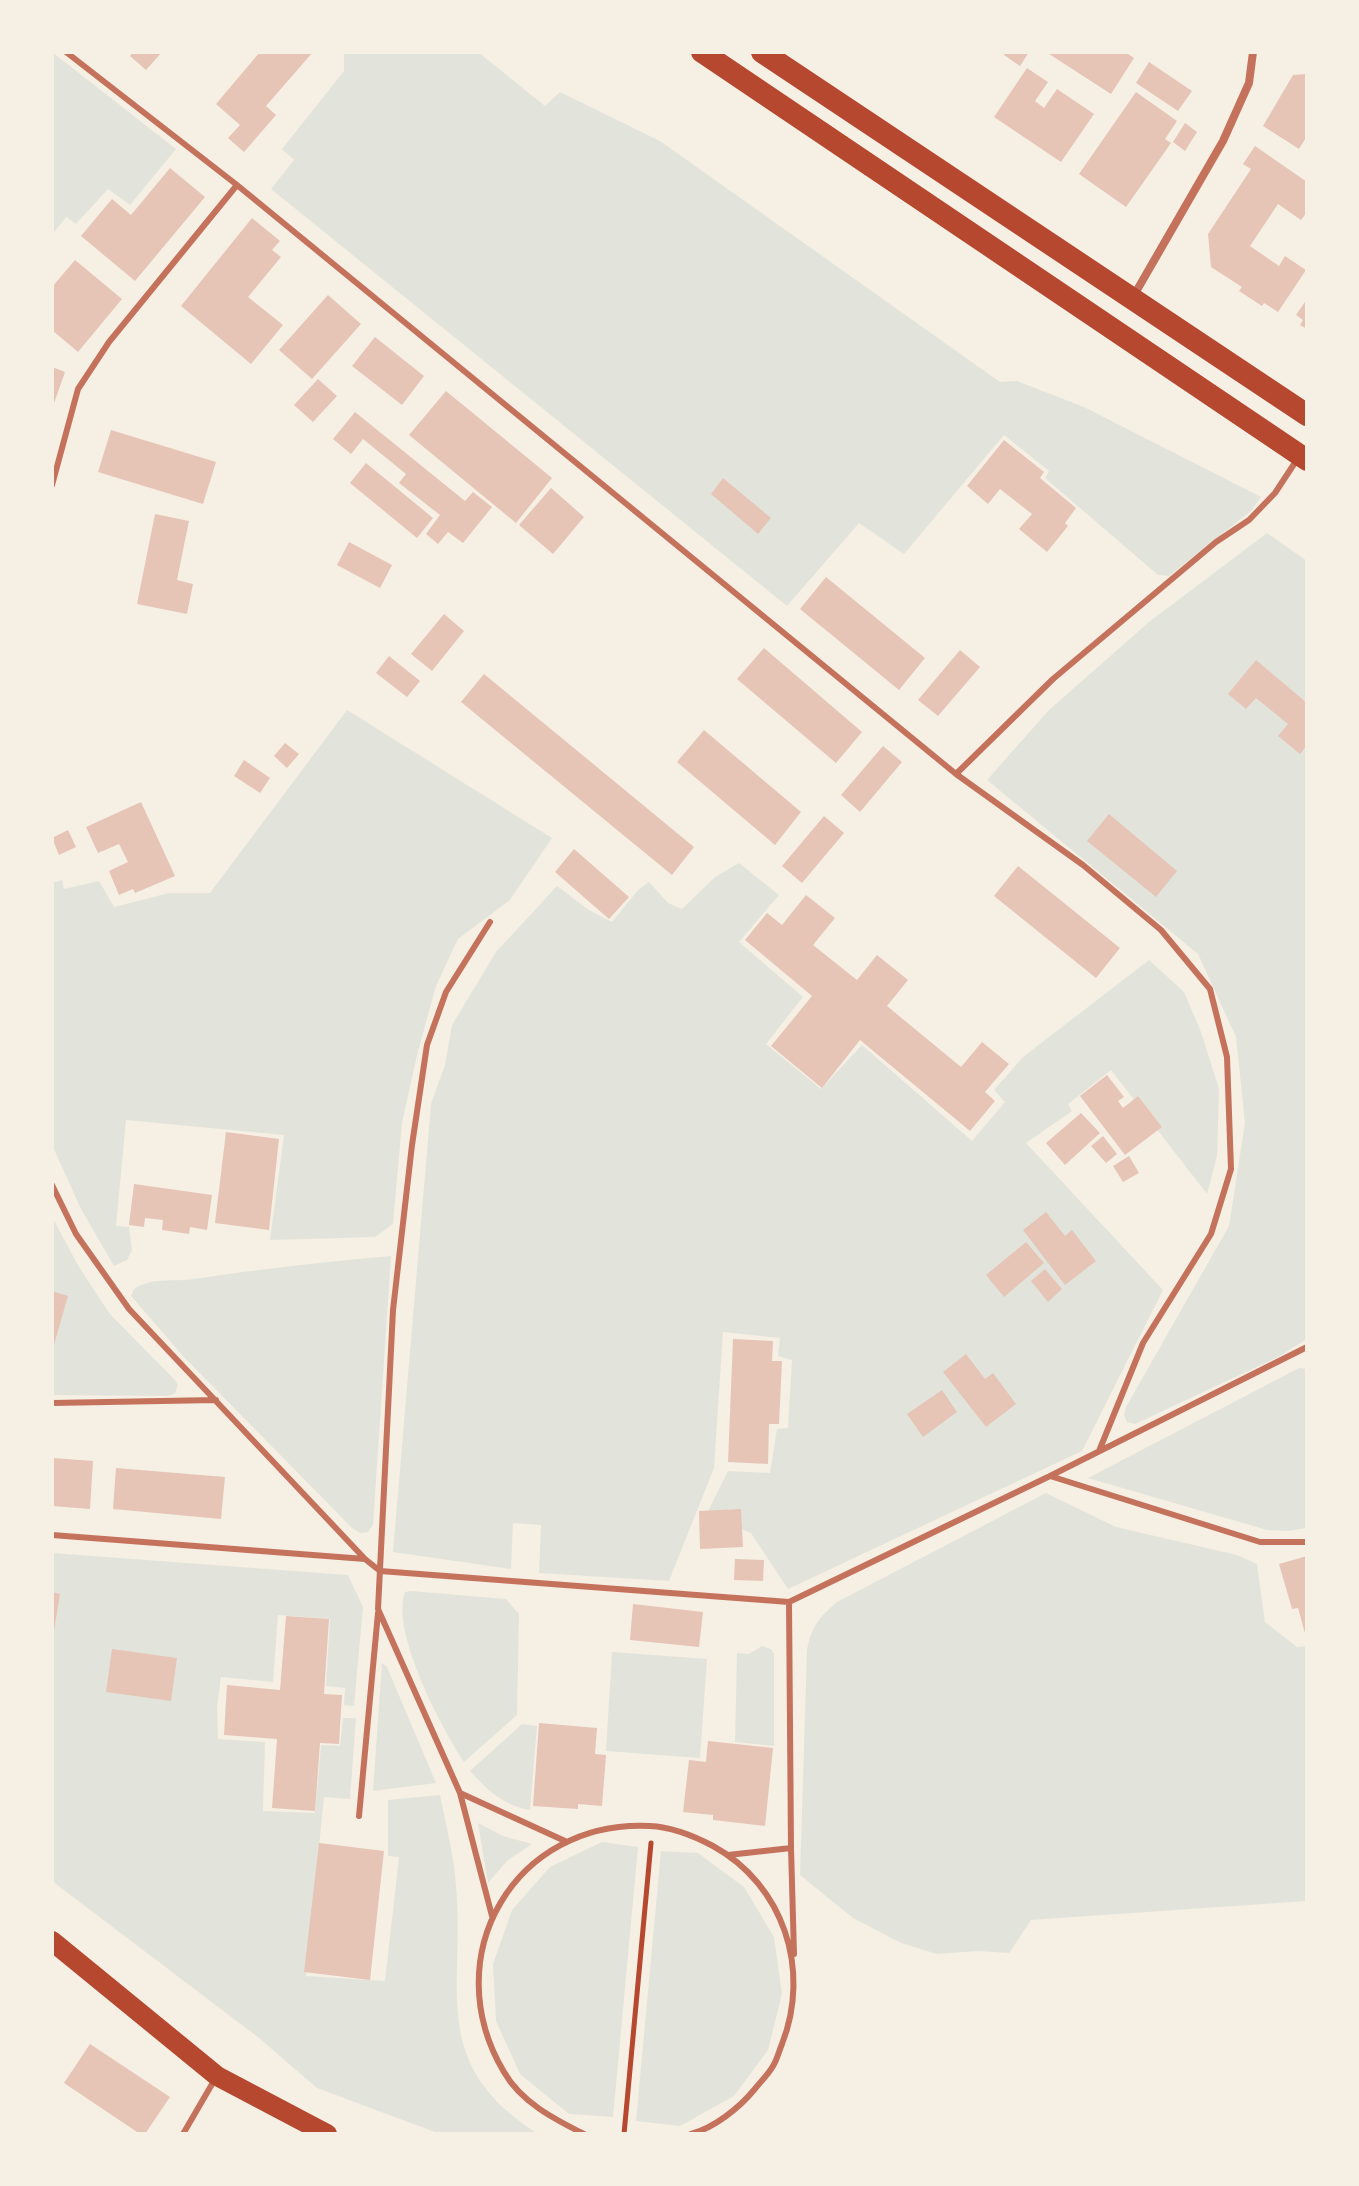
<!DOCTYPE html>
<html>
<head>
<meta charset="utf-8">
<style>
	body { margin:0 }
	#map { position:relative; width:1359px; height:2186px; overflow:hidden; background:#f6efe4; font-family:Lato,sans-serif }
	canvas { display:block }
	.frame { position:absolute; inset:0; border:54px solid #f6efe4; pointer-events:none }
</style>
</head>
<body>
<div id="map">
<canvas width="1359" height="2186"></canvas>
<div class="frame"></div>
</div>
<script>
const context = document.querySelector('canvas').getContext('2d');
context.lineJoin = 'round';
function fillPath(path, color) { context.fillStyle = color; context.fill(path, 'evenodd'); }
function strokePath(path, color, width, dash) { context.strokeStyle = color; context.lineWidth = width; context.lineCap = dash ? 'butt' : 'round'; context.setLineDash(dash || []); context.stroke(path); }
fillPath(new Path2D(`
	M52,52L176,149L130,205L108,189L76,224L66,217L52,235Z
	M344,52H478L545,106L560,92L660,141L1000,382L1017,381L1084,407L1261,497L1251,511L1169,576L1158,575L1045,478L1049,471L1004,435L904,554L859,523L787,606L271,189L294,160L282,149L344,71Z
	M1267,533L1307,561V1339L1278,1357L1135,1424L1127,1422L1124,1415L1126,1407L1229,1226L1245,1123L1236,1037L1198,954L987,780L1049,710L1149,622Z
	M347,710L552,838L510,900L458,939L436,986L417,1055L402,1123L393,1224L375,1237L270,1240L284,1135L126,1120L116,1226L129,1227L132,1250L127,1260L114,1266L81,1209L52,1145V883L62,880L64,889L99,881L114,907L169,893H210Z
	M739,863L779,895L739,942L803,997L766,1044L821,1089L862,1045L972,1141L1005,1102L994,1090L1023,1057L1149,960L1184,992L1201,1032L1219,1089L1217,1156L1207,1194L1111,1070L1068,1104L1072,1111L1026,1143L1163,1290L1082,1451L788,1589L751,1533L706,1515L728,1471L770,1473L777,1429L788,1428L792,1360L778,1356L780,1338L723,1332L714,1468L669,1581L539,1573L541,1525L513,1523L511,1569L393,1552L431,1104L445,1065L452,1025L496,952L557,886L589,910L612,922L639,889L649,882L668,903L682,909L715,877Z
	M52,1217L79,1267L109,1313L175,1380L178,1385L175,1393L169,1396L52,1395Z
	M391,1256L373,1525L368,1532L360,1533L352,1528L183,1356L131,1296L134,1289C152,1277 173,1282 194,1279C259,1269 324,1262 391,1256Z
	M1299,1368L1307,1369V1528L1288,1531L1267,1530L1088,1478Z
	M1046,1493L1116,1527L1237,1555L1257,1564L1265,1622L1297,1647L1307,1646V1901L1031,1920L1009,1953L978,1951L937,1954L901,1943L853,1918L800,1875L807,1650C811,1627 820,1616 837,1602Z
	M52,1553L348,1575L363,1607L354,1706L344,1705L345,1688L326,1686L330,1619L278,1615L273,1682L221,1677L217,1708L218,1739L265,1742L263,1811L315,1813L321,1745L340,1746L343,1718H356L350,1799L324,1797L306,1976L385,1981L399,1857L388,1856V1800L440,1795C446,1825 454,1856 456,1886C465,1994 428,2063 538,2134H435V2132L317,2088L259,2038L52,1881Z
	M411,1591L506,1599L519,1614L517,1715L464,1762C442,1729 390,1631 405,1592Z
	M762,1646L771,1649L774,1654V1746L735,1742L737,1653L749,1654Z
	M612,1652L707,1659L700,1758L606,1751Z
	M382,1663L387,1667L436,1783L373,1791Z
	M522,1724L537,1726L530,1810C504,1806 487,1790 470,1771Z
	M478,1823L503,1836L532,1844L507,1861L488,1883Z
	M602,1842L638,1847L613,2117L569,2114L520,2074L496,2021L493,1964L512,1910L550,1867Z
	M661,1851L698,1853L744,1887L774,1937L782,1994L768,2050L734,2096L680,2126L636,2121Z`), '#e2e4dc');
fillPath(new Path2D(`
	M133,52H162L146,70L130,56Z
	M260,52H313L266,106L276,115L244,152L228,138L240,125L216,104Z
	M1005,52H1029L1020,66L1004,55Z
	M1046,52H1125L1134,58L1111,94Z
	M1149,62L1192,91L1178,111L1136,83Z
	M1027,68L1048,82L1035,101L1044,108L1057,89L1094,114L1061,162L994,117Z
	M1307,74V136L1299,149L1263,126L1293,75Z
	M1136,92L1177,121L1165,139L1171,143L1126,207L1079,174Z
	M1185,123L1197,132L1185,151L1173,142Z
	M1255,146L1307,182V212L1301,220L1278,204L1250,246L1279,266L1285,256L1306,270L1278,312L1264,303L1262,306L1239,291L1242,287L1211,267L1208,234L1251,169L1243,164Z
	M170,168L205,197L135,281L81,236L112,199L131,215Z
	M252,218L280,241L272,250L281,257L248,297L283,325L251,364L181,306Z
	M75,260L122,299L78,352L52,330V287Z
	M328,295L361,324L312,379L279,350Z
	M1307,299V329L1300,325L1303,320L1296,315Z
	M375,337L424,376L402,405L352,366Z
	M52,367L65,372L52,409Z
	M318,379L337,396L313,422L294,405Z
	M446,391L552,478L516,523L409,435Z
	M355,412L465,501L473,492L492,507L463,543L448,532L438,544L426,534L440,515L399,483L406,474L363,439L351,454L333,439Z
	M111,430L216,462L203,504L98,472Z
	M1004,440L1044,472L1040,478L1076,508L1065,523L1068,526L1047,552L1019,529L1032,514L1000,489L988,504L967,486Z
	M366,463L433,518L417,538L350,483Z
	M723,478L771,518L758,534L711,494Z
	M551,488L584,517L553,554L519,525Z
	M155,514L189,521L177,580L193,584L187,614L137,604Z
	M349,542L392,565L380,588L337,565Z
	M826,577L925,658L899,690L800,609Z
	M444,614L464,631L432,671L411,654Z
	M764,648L862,732L836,763L737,679Z
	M960,650L980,667L938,716L918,700Z
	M389,656L420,681L407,697L376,673Z
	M1256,660L1307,703V745L1300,754L1278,736L1288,724L1256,698L1246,709L1228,694Z
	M484,674L694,847L672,875L461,702Z
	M704,730L801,812L775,845L677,762Z
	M285,743L299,754L287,768L274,756Z
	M883,746L902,762L860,812L841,795Z
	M244,760L270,778L260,793L234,776Z
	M141,802L175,876L135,893L133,889L119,895L109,871L128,862L119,844L98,853L86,827Z
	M1109,814L1177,871L1156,897L1087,841Z
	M824,816L844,833L802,883L782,866Z
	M68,830L76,847L59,855L52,838Z
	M574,849L629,897L609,919L555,872Z
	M1018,866L1120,948L1096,978L994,896Z
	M806,895L835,918L813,945L857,980L877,955L908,980L887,1006L961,1067L982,1042L1009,1064L985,1092L995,1101L970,1131L860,1040L822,1088L771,1046L812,996L745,940L767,913L782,925Z
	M1107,1075L1124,1097L1118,1101L1123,1108L1138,1096L1162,1127L1125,1155L1080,1096Z
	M1081,1113L1100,1133L1065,1165L1046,1143Z
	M226,1132L279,1139L269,1230L215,1223Z
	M1103,1136L1117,1154L1106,1163L1091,1146Z
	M1129,1156L1139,1173L1123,1182L1113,1166Z
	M134,1184L212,1195L207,1230L190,1227L189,1234L162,1230L163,1220L145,1218L144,1227L129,1225Z
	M1046,1212L1065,1236L1072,1230L1096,1261L1065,1285L1023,1230Z
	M1026,1242L1044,1263L1004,1297L986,1275Z
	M1045,1269L1062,1289L1048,1302L1031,1281Z
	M52,1291L68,1296L53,1348H52Z
	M733,1339L773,1341L772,1361H782L779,1424H769L768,1464L728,1462Z
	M966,1354L985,1379L993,1373L1016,1404L986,1427L943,1372Z
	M942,1390L957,1412L923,1437L907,1414Z
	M52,1458L93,1461L90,1509L52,1506Z
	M116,1468L225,1477L221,1519L113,1509Z
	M741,1509L743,1547L700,1549L699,1511Z
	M1307,1556V1637H1306L1298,1608L1292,1609L1279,1564Z
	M735,1559L764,1560L763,1581L734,1580Z
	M52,1592L60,1594L54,1631H52Z
	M633,1604L703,1612L699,1647L630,1640Z
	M286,1616L329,1619L324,1694L342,1695L339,1744L320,1743L315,1811L272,1808L277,1739L224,1735L227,1685L280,1690Z
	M112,1649L177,1658L171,1701L106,1692Z
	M539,1723L597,1728L595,1754L606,1755L602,1806L578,1804V1809L533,1806Z
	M708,1741L773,1748L765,1826L713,1820V1815L683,1812L689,1760L706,1762Z
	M319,1843L384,1851L370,1980L304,1972Z
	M90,2044L170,2097L145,2134H140L64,2083Z`), '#e6c5b7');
strokePath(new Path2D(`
	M624,2134L651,1843`), '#b5482f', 5);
strokePath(new Path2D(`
	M66,52L237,185L956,774L1083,865L1161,930L1210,989L1227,1057L1231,1169L1211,1234L1143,1343L1099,1451
	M52,485L78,389L109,342L237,185
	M956,774L1053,679L1216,542L1249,520L1275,493L1298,458
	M490,922L446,992L427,1045L412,1145L393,1310L378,1609L460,1793L492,1916
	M52,1185L76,1234L129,1309L365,1559
	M52,1403L216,1400
	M1050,1476L1260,1542H1307
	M52,1535L365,1559L380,1571L789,1602L1050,1476L1307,1347
	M789,1602L791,1848L794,1954
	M460,1793L565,1841
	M359,1816L378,1613
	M728,1855L791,1848
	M183,2134L215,2079
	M584,2134C554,2119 521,2102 504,2072C435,1956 515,1819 650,1826C672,1827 694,1836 713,1846C784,1885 811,1970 782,2044C779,2051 777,2060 773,2066C768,2075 760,2082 754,2090C739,2108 714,2128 691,2134`), '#c5725c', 6);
strokePath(new Path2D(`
	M1133,297L1223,141L1249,83L1253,52`), '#c5725c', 8);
strokePath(new Path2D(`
	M52,1941L217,2076L327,2134`), '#b5482f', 20);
strokePath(new Path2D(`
	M702,52L1307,460
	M762,52L1307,415`), '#b5482f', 22);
</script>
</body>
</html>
